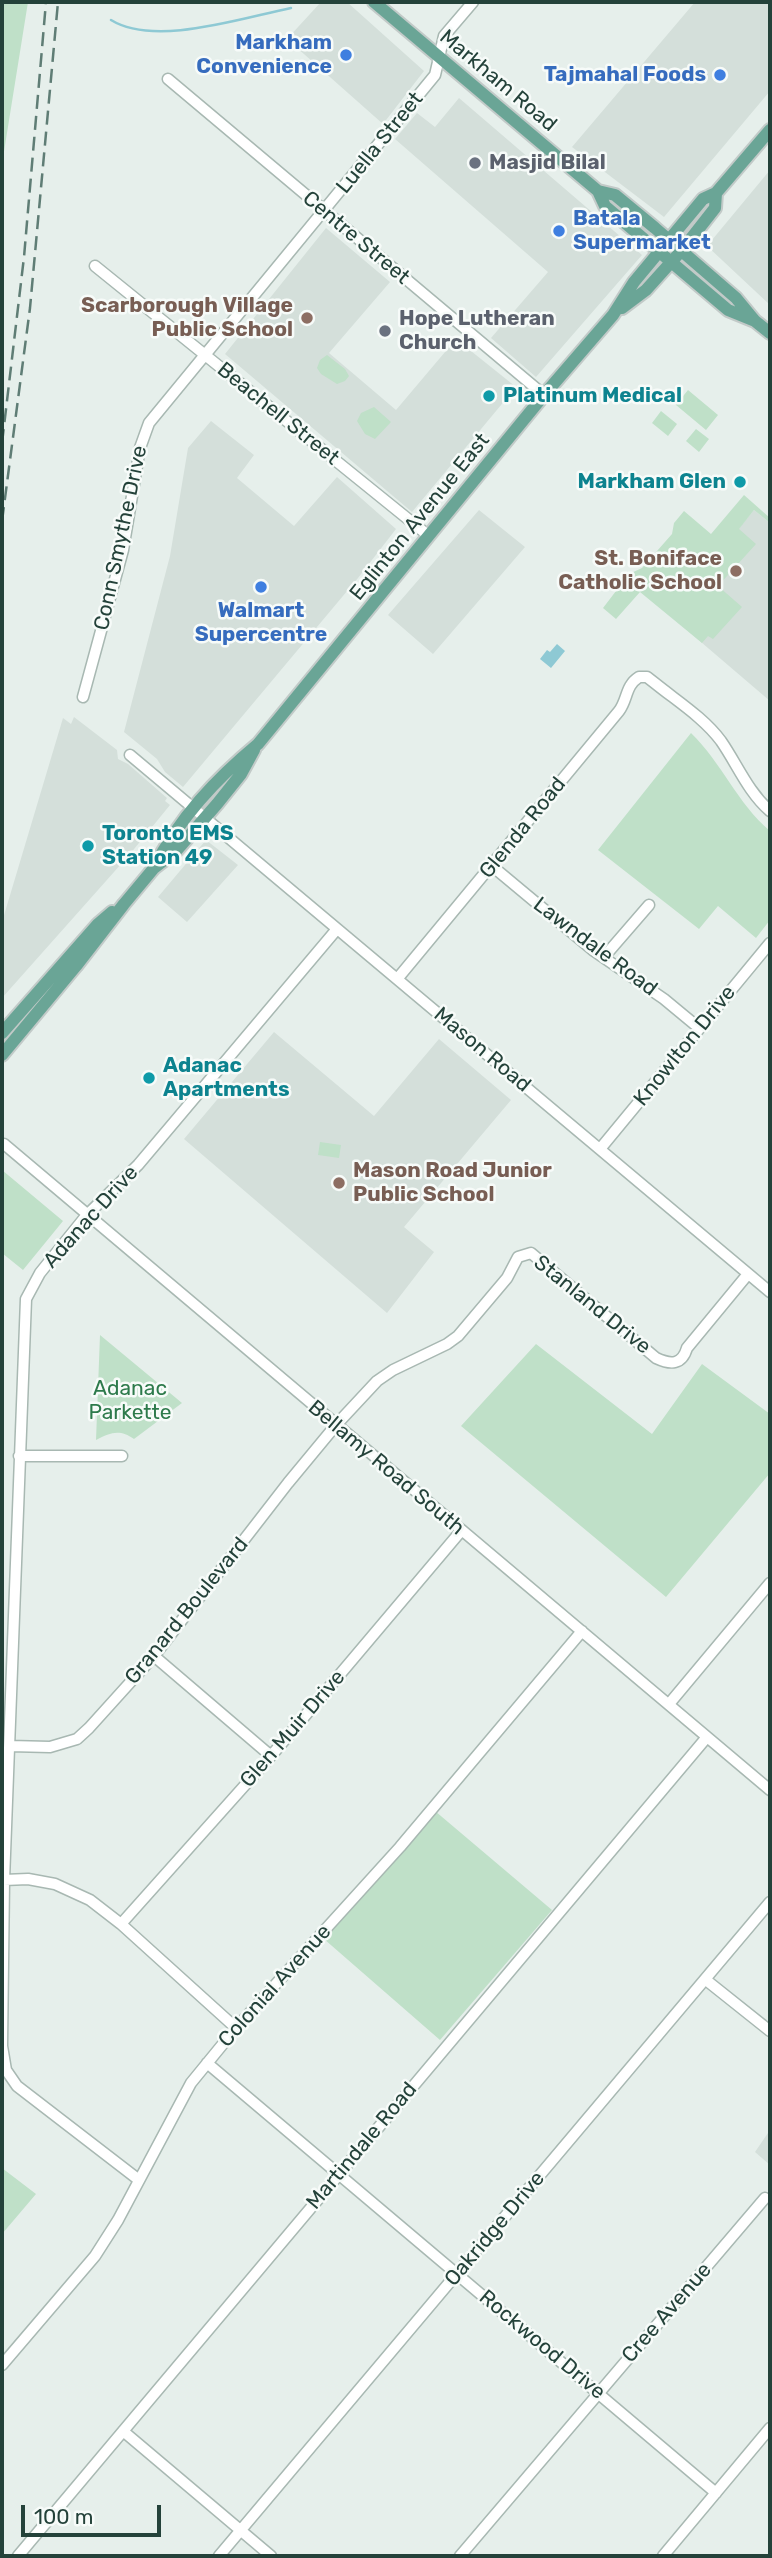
<!DOCTYPE html>
<html>
<head>
<meta charset="utf-8">
<style>
	body { margin:0 }
	#map { position:relative; width:772px; height:2558px; overflow:hidden; background:#e6efeb; font-family:Rubik,sans-serif }
	canvas { display:block }
	.frame { position:absolute; inset:0; border:4px solid #24423a; pointer-events:none }
	.scale { position:absolute; left:21px; top:2505px; width:140px; height:32px; box-sizing:border-box; border:4px solid #24423a; border-top:0; padding-left:9px; font-size:21px; line-height:24px; white-space:nowrap; color:#24423a; -webkit-text-stroke:5px #f7fbf9; paint-order:stroke }
</style>
</head>
<body>
<div id="map">
<canvas width="772" height="2558"></canvas>
<div class="frame"></div>
<div class="scale">100 m</div>
</div>
<script>
const context = document.querySelector('canvas').getContext('2d');
context.lineJoin = 'round';
function fillPath(path, color) { context.fillStyle = color; context.fill(path, 'evenodd'); }
function strokePath(path, color, width, dash) { context.strokeStyle = color; context.lineWidth = width; context.lineCap = dash ? 'butt' : 'round'; context.setLineDash(dash || []); context.stroke(path); }
function label(font, color, halo, rows, align = 'center') {
  context.font = font + ' Rubik,sans-serif'; context.lineWidth = 5; context.setLineDash([]); context.textBaseline = 'middle'; context.strokeStyle = halo; context.fillStyle = color; for (const [text, x, y, turn = 0] of rows) {
    context.save(); context.translate(x, y); context.rotate((+turn || 0) * Math.PI / 180); context.textAlign = isNaN(turn) ? turn : align; if (halo) context.strokeText(text, 0, 0); context.fillText(text, 0, 0); context.restore();
  }
}
fillPath(new Path2D(`
	M321,2H347L424,71L383,124L287,39Z
	M695,2H770V91L664,217L572,147Z
	M459,98L642,255L536,377L491,338L548,272L395,139L417,113L435,127Z
	M770,170V305L707,246Z
	M326,228L390,282L329,353L396,410L456,339L516,387L412,512L225,354Z
	M211,421L254,455L237,478L294,526L337,477L396,529L358,578L183,787L165,772L157,759L124,732L170,556L188,448Z
	M479,510L525,547L433,654L388,615Z
	M754,510L770,523V701L667,613Z
	M74,717L117,750L118,759L128,764L167,798L165,801L170,805L130,854L2,998V922L63,718L71,724Z
	M206,840L238,865L187,922L158,897Z
	M274,1032L374,1116L439,1039L511,1100L404,1227L434,1252L387,1313L184,1139Z
	M770,2130V2165L755,2152Z`), '#d4dfda');
fillPath(new Path2D(`
	M2,2H28L2,164Z
	M327,355L345,369L349,376L345,381L337,384L321,374L317,368L320,360Z
	M688,390L718,415L706,430L676,405Z
	M374,407L391,422L375,439L365,434L357,421L361,413Z
	M661,411L677,424L668,436L652,423Z
	M696,429L709,439L699,452L686,441Z
	M744,495L770,518V523L754,510L739,529L756,544L718,586L742,607L713,639L708,636L702,643L640,592L616,619L603,608L629,574L642,568L672,534L674,523L684,511L711,534Z
	M691,733C722,763 737,803 770,831V920L756,938L718,906L699,929L598,850Z
	M320,1142L341,1145L339,1158L318,1155Z
	M2,1170L63,1221L23,1270L2,1253Z
	M100,1335L182,1403L134,1439C120,1429 111,1432 96,1440Z
	M536,1344L652,1434L702,1364L770,1414V1473L666,1597L461,1426Z
	M435,1811L552,1910L440,2040L324,1939Z
	M2,2168L36,2194L2,2234Z`), '#bfe0c8');
fillPath(new Path2D(`
	M557,644L565,651L551,668L540,659L547,650L550,652Z`), '#8ec9d4');
strokePath(new Path2D(`
	M111,20C155,47 241,18 291,8`), '#8ec9d4', 2.5);
const minor = new Path2D(`
	M168,79L544,395
	M95,266L429,536
	M83,697L123,550L140,448L149,423L435,75L444,36L473,2
	M130,755L770,1292
	M492,866L594,951L664,999L699,1028
	M604,957L649,905
	M398,978L619,711C628,699 625,686 639,677H647L656,684C677,701 704,718 721,741C737,764 748,792 770,811
	M4,1144L770,1790
	M600,1149L770,943
	M19,1456H122
	M154,1656L271,1756
	M669,1704L770,1583
	M10,1746L50,1747L77,1739L89,1728L154,1656L288,1483L336,1425L377,1381L393,1370L447,1344L458,1336L507,1278L518,1257L531,1253L656,1358C671,1365 682,1365 687,1348L748,1274
	M4,1880L28,1879L55,1884L90,1900L121,1924L236,2028
	M121,1924L271,1756L461,1531
	M706,1980L770,2031
	M207,2063L716,2493
	M139,2180L17,2086L6,2070L2,2046L4,1880L26,1299L40,1273L86,1216L138,1165L337,929
	M2,2365L95,2256L118,2220L191,2083L236,2028L400,1847L582,1631
	M123,2431L271,2556
	M18,2556L707,1737
	M219,2556L770,1902
	M460,2556L765,2198
	M663,2556L770,2428`);
const major = new Path2D(`
	M374,2L598,191L605,206L728,310L755,321
	M598,191L615,195L655,228L736,298L755,321L770,333
	M622,308L646,290L682,250L715,208L716,193
	M154,868C179,818 216,779 258,744L544,395L613,315L634,282L703,199L716,193L770,130
	M2,1033L98,924L112,912
	M2,1055L76,966L124,904L154,868L176,851L217,804L241,774L254,750`);
strokePath(minor, '#a8b8b2', 13);
strokePath(major, '#c2cac8', 16);
strokePath(minor, '#fff', 10);
strokePath(major, '#6aa596', 12);
strokePath(new Path2D(`
	M2,443L24,257L46,2
	M2,521L30,308L58,2`), '#5f7d75', 2.5, [14, 7]);
for (const [x, y, r, color] of [
	[346,55,7,"#3f7fe0"],
	[720,75,7,"#3f7fe0"],
	[475,163,7,"#6b7280"],
	[559,231,7,"#3f7fe0"],
	[307,318,7,"#8d6e63"],
	[385,331,7,"#6b7280"],
	[489,396,7,"#0f9aa8"],
	[740,482,7,"#0f9aa8"],
	[736,571,7,"#8d6e63"],
	[261,587,7,"#3f7fe0"],
	[88,846,7,"#0f9aa8"],
	[149,1078,7,"#0f9aa8"],
	[339,1183,7,"#8d6e63"]
]) { const dot = new Path2D(); dot.arc(x, y, r, 0, 2 * Math.PI); context.fillStyle = color; context.fill(dot); strokePath(dot, '#f7fbf9', 2.5); }
label('bold 21px', '#366cbe', '#f7fbf9', [
	["Markham",332,43],
	["Convenience",332,67],
	["Tajmahal Foods",706,75],
	["Batala",573,219,"left"],
	["Supermarket",573,243,"left"],
	["Walmart",261,611,"center"],
	["Supercentre",261,635,"center"]
], 'right');
label('21px', '#24423a', '#f7fbf9', [
	["Markham Road",498,81,40],
	["Luella Street",380,143,-51],
	["Centre Street",356,238,40],
	["Beachell Street",278,414,39],
	["Eglinton Avenue East",420,517,-51],
	["Conn Smythe Drive",121,538,-78],
	["Glenda Road",523,828,-51],
	["Lawndale Road",595,947,37],
	["Knowlton Drive",685,1046,-51],
	["Mason Road",482,1050,40],
	["Adanac Drive",91,1217,-48],
	["Stanland Drive",592,1305,39],
	["Bellamy Road South",386,1468,40],
	["Granard Boulevard",187,1611,-51],
	["Glen Muir Drive",293,1729,-49],
	["Colonial Avenue",275,1986,-48],
	["Martindale Road",362,2146,-50],
	["Oakridge Drive",495,2229,-50],
	["Cree Avenue",667,2313,-49],
	["Rockwood Drive",542,2345,40]
]);
label('bold 21px', '#5b616d', '#f7fbf9', [
	["Masjid Bilal",489,163],
	["Hope Lutheran",399,319],
	["Church",399,343]
], 'left');
label('bold 21px', '#785e54', '#f7fbf9', [
	["Scarborough Village",293,306],
	["Public School",293,330],
	["St. Boniface",722,559],
	["Catholic School",722,583],
	["Mason Road Junior",353,1171,"left"],
	["Public School",353,1195,"left"]
], 'right');
label('bold 21px', '#0d838f', '#f7fbf9', [
	["Platinum Medical",503,396],
	["Markham Glen",726,482,"right"],
	["Toronto EMS",102,834],
	["Station 49",102,858],
	["Adanac",163,1066],
	["Apartments",163,1090]
], 'left');
label('21px', '#2d7a4b', '#f7fbf9', [
	["Adanac",130,1389],
	["Parkette",130,1413]
]);
</script>
</body>
</html>
